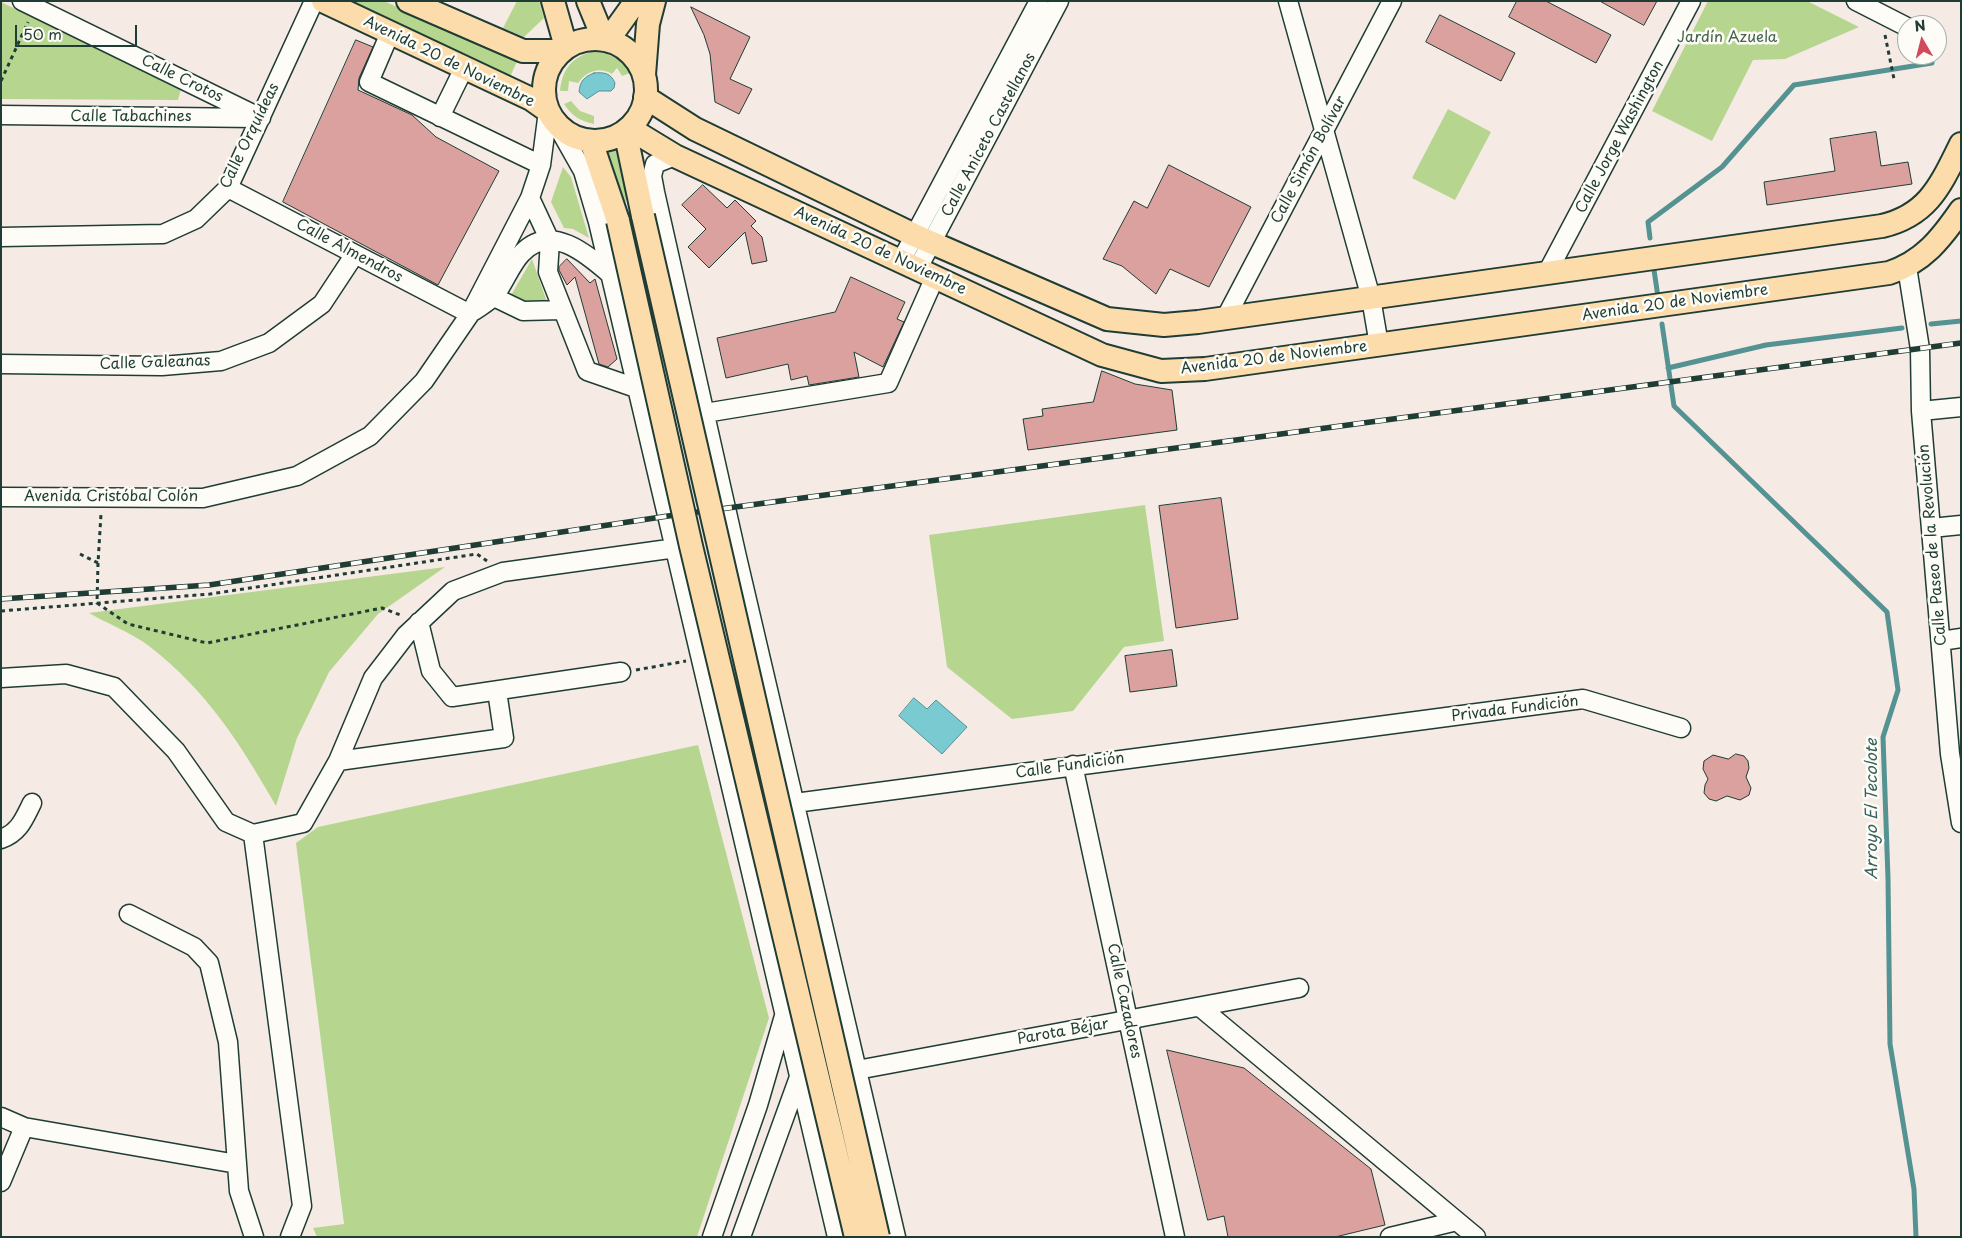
<!DOCTYPE html>
<html>
<head>
<meta charset="utf-8">
<style>
	body { margin:0 }
	#map { position:relative; width:1962px; height:1238px; overflow:hidden; background:#f6eae5; font-family:"Playpen Sans",sans-serif }
	canvas { display:block }
	.frame { position:absolute; inset:0; border:2px solid #1f3d34; pointer-events:none }
	.north { position:absolute; left:1897px; top:15px; width:50px; height:50px; box-sizing:border-box; background:#fdfcf7; border:1px solid #a4b0a9; border-radius:50%; rotate:352deg; font-size:14px; font-weight:700; line-height:20px; text-align:center; color:#1f3d34 }
	.north::after { content:''; display:block; margin:auto; width:18px; height:22px; background:#d1495b; clip-path:polygon(50% 0,100% 100%,50% 72%,0 100%) }
	.scale { position:absolute; left:15px; top:25px; width:122px; height:22px; box-sizing:border-box; border:2px solid #1f3d34; border-top:0; padding-left:6px; font-size:15px; line-height:18px; white-space:nowrap; color:#1f3d34; -webkit-text-stroke:4px #fdfcf7; paint-order:stroke }
</style>
</head>
<body>
<div id="map">
<canvas width="1962" height="1238"></canvas>
<div class="frame"></div>
<div class="north">N</div>
<div class="scale">50 m</div>
</div>
<script>
const context = document.querySelector('canvas').getContext('2d');
context.lineJoin = 'round';
function fillPath(path, color) { context.fillStyle = color; context.fill(path, 'evenodd'); }
function strokePath(path, color, width, dash) { context.strokeStyle = color; context.lineWidth = width; context.lineCap = dash ? 'butt' : 'round'; context.setLineDash(dash || []); context.stroke(path); }
function label(font, color, halo, rows, align = 'center') {
  context.font = font + ' "Playpen Sans",sans-serif'; context.lineWidth = 5; context.setLineDash([]); context.textBaseline = 'middle'; context.strokeStyle = halo; context.fillStyle = color; for (const [text, x, y, turn = 0] of rows) {
    context.save(); context.translate(x, y); context.rotate((+turn || 0) * Math.PI / 180); context.textAlign = isNaN(turn) ? turn : align; if (halo) context.strokeText(text, 0, 0); context.fillText(text, 0, 0); context.restore();
  }
}
fillPath(new Path2D(`
	M348,1H384L496,52L518,59L510,77Z
	M517,1H539L544,18L524,37L503,28Z
	M1708,1H1807L1859,27L1785,59L1753,60L1712,141L1652,111Z
	M1,2L181,89L178,100L1,99Z
	M591,52C609,52 620,58 630,73L622,76L617,68L612,74C599,66 586,72 578,83L569,81L568,91H560C562,70 571,58 591,52Z
	M571,101L580,111L594,116V124C580,121 572,116 564,104Z
	M1448,109L1491,132L1455,200L1412,178Z
	M624,147L626,204L603,153Z
	M563,167L571,177L589,238L573,229L564,228L551,202Z
	M532,259L547,302L523,304L510,297Z
	M1145,505L1164,641L1124,647L1073,711L1012,719L947,667L929,535Z
	M445,567L378,614L329,672L297,738L276,806C240,743 207,691 149,646C132,633 108,624 89,613Z
	M698,745L769,1018L697,1237H317L313,1228L344,1224L296,843L318,827Z`), '#b6d68f');
const water = new Path2D(`
	M594,73C604,72 611,73 615,83L614,88L611,91H599L587,99L579,92C580,81 584,77 594,73Z
	M914,698L927,709L936,700L967,727L942,754L899,716Z`);
fillPath(water, '#79cad1');
strokePath(water, '#559292', 1);
strokePath(new Path2D(`
	M1650,238L1648,222L1722,167L1794,85L1932,63
	M1654,270L1658,297
	M1662,324L1674,406L1887,612L1898,690L1883,737L1888,878L1890,1044L1914,1189L1916,1237
	M1931,324L1961,321
	M1668,368L1766,345L1902,328`), '#559292', 5);
const building = new Path2D(`
	M1517,1H1546L1611,35L1596,63L1509,17Z
	M1600,1H1657L1644,25Z
	M691,7L750,37L730,79L752,89L739,114L715,102L710,54L704,35Z
	M1440,15L1515,53L1501,81L1426,42Z
	M356,40L373,47L359,78L358,90L412,115L436,137L499,171L438,285L283,202Z
	M1876,132L1881,166L1908,162L1912,184L1767,205L1764,182L1835,171L1830,139Z
	M1169,165L1251,207L1209,287L1170,269L1156,294L1122,266L1103,259L1134,201L1147,208Z
	M703,185L727,208L735,200L756,221L751,226L762,237L767,261L752,264L745,232L709,268L688,247L706,229L682,205Z
	M567,259L590,283L595,279L617,359L608,367L599,364L575,277L567,285L559,270V267Z
	M851,277L905,302L897,319L904,322L883,367L854,352L859,377L809,385L807,376L791,380L788,364L726,378L717,338L835,312Z
	M1102,371L1135,384L1172,390L1177,430L1028,450L1023,419L1043,416L1042,409L1093,402Z
	M1221,498L1238,619L1176,628L1159,506Z
	M1172,650L1177,686L1130,692L1125,656Z
	M1736,754L1744,756L1748,761L1749,768L1746,777L1751,788L1749,795L1740,800L1727,796L1716,801L1709,799L1704,793L1705,785L1708,779L1703,769L1704,761L1713,755L1728,759Z
	M1167,1050L1244,1068L1371,1169L1385,1225L1335,1237H1228L1224,1216L1208,1220Z`);
fillPath(building, '#dba19f');
strokePath(building, '#1f3d34', 1);
const minor = new Path2D(`
	M22,1L261,118
	M1288,1L1371,298L1379,345
	M1856,1L1907,27
	M390,33L369,82L541,165
	M1,115L256,118
	M440,117L464,68
	M557,125L583,171L598,222L837,1237
	M675,156L655,164L652,176L655,192L737,557L896,1237
	M228,188L470,314
	M530,198L550,241L548,272L587,371L636,388
	M1,237L163,234L196,219L228,188L314,1
	M901,261L1039,1
	M1907,267L1920,349L1921,411L1950,754L1961,823
	M918,268L1059,1
	M1547,273L1691,1
	M494,297L523,311L562,310
	M474,311C481,306 490,301 495,295C505,282 511,264 522,253C551,222 588,255 611,275
	M1225,319L1392,1
	M1,364L162,366L221,361L269,343L322,304L355,254
	M1921,411L1961,407
	M705,413L888,383L935,277
	M1,497L203,498L297,476L370,436L424,381L470,314L530,198L541,165L548,111
	M1931,528L1961,525
	M419,622L431,671L452,697L621,672
	M1941,641L1961,638
	M1,678L66,674L114,687L176,751L226,822L253,834L303,823L338,761L373,678L406,635L453,591L503,572L676,548
	M338,761L504,738L497,691
	M1073,765L1175,1237
	M795,803L1583,699L1681,728
	M253,834L302,1206L290,1237
	M1,839C19,833 24,819 32,803
	M129,914L194,947L209,963L228,1042L239,1191L254,1237
	M1200,1007L1476,1237
	M857,1070L1299,988
	M1,1117L24,1127L237,1164
	M1,1182L24,1127
	M712,1237L758,1105L784,1016
	M741,1237L799,1077
	M1390,1237L1457,1221`);
const major = new Path2D(`
	M323,1L531,99L548,111
	M408,1L523,51H562
	M553,1L566,47
	M588,1L604,40
	M544 90a51 51 0 1 1 102 0a51 51 0 1 1-102 0Z
	M608,40L636,1
	M644,75L648,24L654,1
	M645,97L695,129L914,235L1107,319L1164,325L1198,322L1882,226C1929,215 1941,184 1961,144
	M629,128L675,156L1102,355L1161,371L1205,369L1889,273C1923,262 1941,239 1961,210
	M625,131L643,216
	M591,141L618,221`);
strokePath(minor, '#1f3d34', 21);
strokePath(major, '#1f3d34', 26);
strokePath(new Path2D(`
	M1885,35L1894,79
	M1,81L28,22
	M80,554L98,563L101,514
	M98,563L97,603L128,624L207,643L382,608L403,616
	M1,611L210,594L477,554L487,561
	M636,670L686,661`), '#1f3d34', 3, [4, 4]);
strokePath(minor, '#fdfcf7', 18);
strokePath(major, '#fddcac', 22);
const rail = new Path2D(`
	M1,599L209,585L668,516L1961,343`);
strokePath(rail, '#1f3d34', 5.5);
strokePath(rail, '#fdfcf7', 4, [11]);
const majorBridge = new Path2D(`
	M643,216L878,1237
	M618,221L691,546L856,1237`);
strokePath(majorBridge, '#1f3d34', 26, []);
strokePath(majorBridge, '#fddcac', 22);
label('15px', '#45634b', '#fdfcf7', [
	["Jardín Azuela",1727,38]
]);
label('15px', '#1f3d34', '#fdfcf7', [
	["Avenida 20 de Noviembre",449,62,26],
	["Calle Crotos",182,79,26],
	["Calle Tabachines",131,117],
	["Calle Aniceto Castellanos",989,135,-62],
	["Calle Orquídeas",250,136,-64],
	["Calle Jorge Washington",1620,137,-62],
	["Calle Simón Bolívar",1309,160,-62],
	["Calle Almendros",349,251,28],
	["Avenida 20 de Noviembre",880,251,25],
	["Avenida 20 de Noviembre",1675,303,-8],
	["Avenida 20 de Noviembre",1274,358,-7],
	["Calle Galeanas",155,363,-2],
	["Avenida Cristóbal Colón",111,497],
	["Calle Paseo de la Revolución",1933,545,-95],
	["Privada Fundición",1515,709,-7],
	["Calle Fundición",1070,766,-8],
	["Calle Cazadores",1124,1001,78],
	["Parota Béjar",1063,1032,-10]
]);
label('italic 16px', '#36605b', '#fdfcf7', [
	["Arroyo El Tecolote",1873,809,-90]
]);
</script>
</body>
</html>
